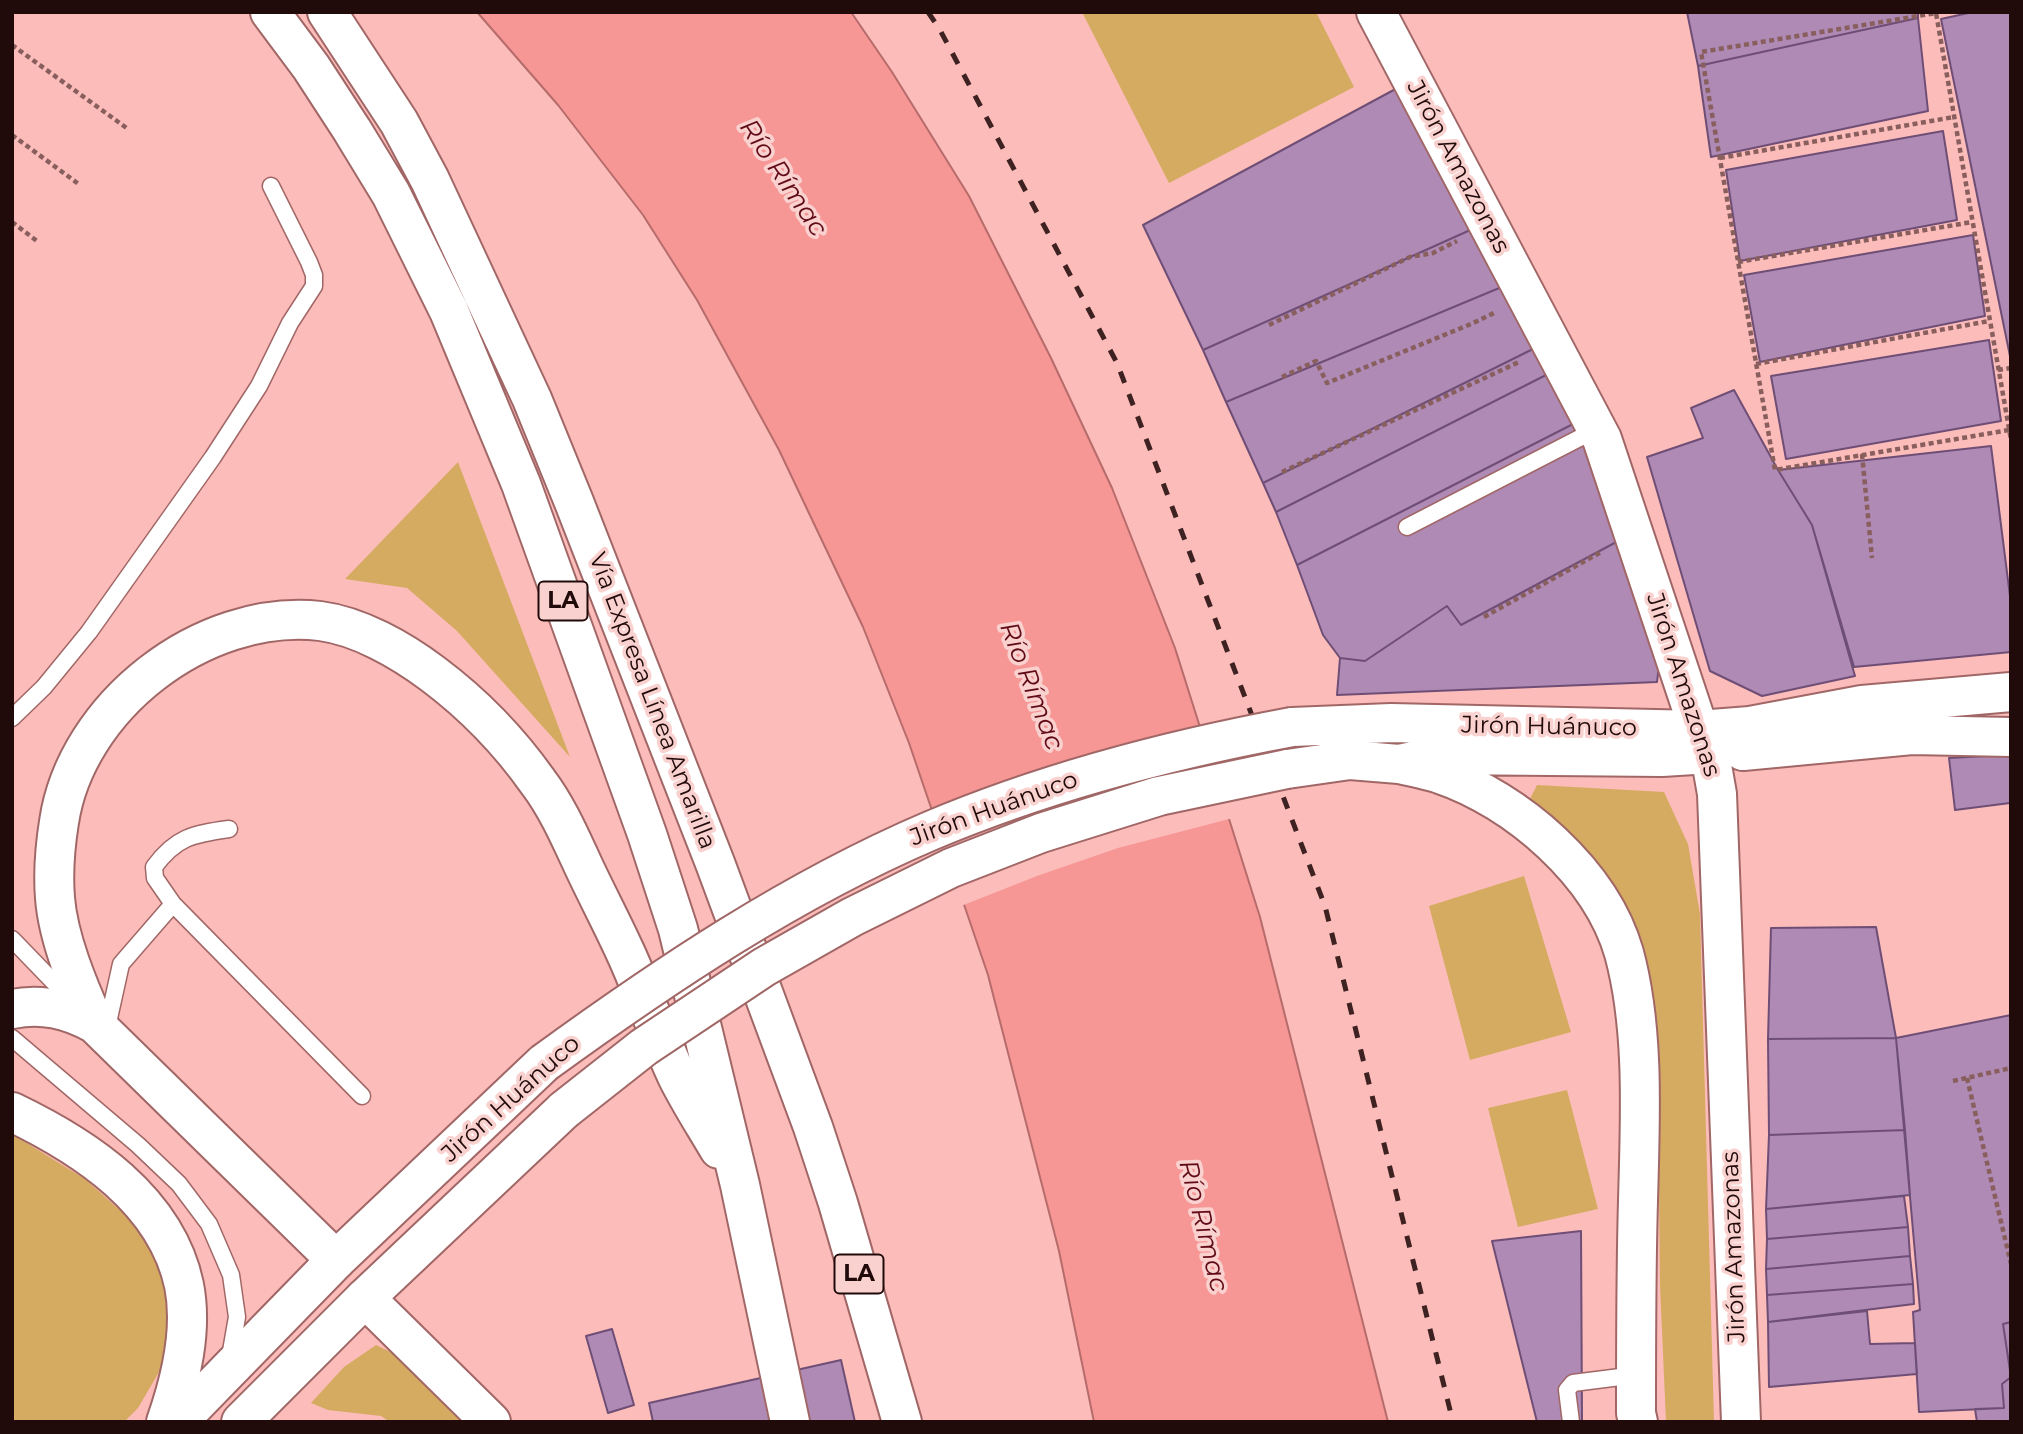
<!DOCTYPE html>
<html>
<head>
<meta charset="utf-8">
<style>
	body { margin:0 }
	#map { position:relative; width:2023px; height:1434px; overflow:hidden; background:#fcbcba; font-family:Montserrat,sans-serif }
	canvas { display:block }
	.frame { position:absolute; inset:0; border:14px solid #200a0a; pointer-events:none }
</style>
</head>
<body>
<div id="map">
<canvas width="2023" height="1434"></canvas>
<div class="frame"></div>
</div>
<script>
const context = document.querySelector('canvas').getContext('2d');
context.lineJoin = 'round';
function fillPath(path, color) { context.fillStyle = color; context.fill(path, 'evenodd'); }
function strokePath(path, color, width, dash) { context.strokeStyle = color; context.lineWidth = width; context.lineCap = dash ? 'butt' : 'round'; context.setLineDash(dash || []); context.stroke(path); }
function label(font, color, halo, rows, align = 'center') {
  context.font = font + ' Montserrat,sans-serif'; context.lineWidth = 7; context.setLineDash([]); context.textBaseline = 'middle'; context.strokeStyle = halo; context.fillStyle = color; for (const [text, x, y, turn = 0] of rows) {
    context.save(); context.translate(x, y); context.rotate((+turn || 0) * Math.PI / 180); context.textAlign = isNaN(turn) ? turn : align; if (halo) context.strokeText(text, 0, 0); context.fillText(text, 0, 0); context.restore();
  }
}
fillPath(new Path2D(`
	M1082,12H1316L1354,87L1169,183Z
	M458,462L570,757L457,631L407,588L345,579Z
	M1537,785L1664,792L1688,844L1700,914L1714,1422H1666L1660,1285L1658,1092L1645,968L1528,803Z
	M1524,876L1571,1032L1470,1060L1429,906Z
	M1567,1090L1598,1209L1518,1227L1488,1108Z
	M12,1134L85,1179L142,1230L165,1265L175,1315L162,1367L138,1408L124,1422H12Z
	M376,1345L407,1360L467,1422H390L381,1416L328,1410L311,1403L344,1367Z`), '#d5ab61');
const water = new Path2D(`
	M477,12H851L892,72L969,196L1051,358L1112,488L1175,648L1260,917L1388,1422H1094L1059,1251L988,975L909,743L863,627L779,450L697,300L643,215L558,105Z`);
fillPath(water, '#f69695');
strokePath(water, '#b66c6b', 2);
fillPath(new Path2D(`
	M1205,730L1233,818L1118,848L1037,876L961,906L929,813Z`), '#fcbcba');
const building = new Path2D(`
	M1687,12H1918V18L1698,66Z
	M1973,12H2011V361L1941,19Z
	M1918,18L1928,111L1711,157L1698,66Z
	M1403,85L1477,227L1203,350L1143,225Z
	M1943,131L1957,220L1740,261L1726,170Z
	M1477,227L1504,286L1226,402L1203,350Z
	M1973,235L1985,316L1760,362L1744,275Z
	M1504,286L1535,348L1263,483L1226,402Z
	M1989,340L2001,421L1786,459L1771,376Z
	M1535,348L1548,374L1276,512L1263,483Z
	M1548,374L1575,423L1297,565L1276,512Z
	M1734,390L1778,470L1812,525L1855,676L1762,696L1710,671L1647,457L1703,438L1691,408Z
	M1575,423L1622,539L1461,625L1447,606L1365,661L1340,658L1323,635L1297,565Z
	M1991,446L2011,604V652L1854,667L1812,525L1778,470Z
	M1622,539L1661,650L1657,682L1337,695L1340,658L1365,661L1447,606L1461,625Z
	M2006,755H2011V806L2010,803L1955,810L1949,758Z
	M1876,927L1896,1038L1768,1039L1771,928Z
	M2011,1015V1322L2003,1324L2011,1377L2002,1384L2004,1408L1919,1412L1913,1312L1920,1310L1896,1038Z
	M1896,1038L1905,1130L1769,1135L1768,1039Z
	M1905,1130L1910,1195L1766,1209L1769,1135Z
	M1904,1196L1908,1227L1767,1239L1766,1209Z
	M1908,1227L1910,1256L1766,1269L1767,1239Z
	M1581,1231L1582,1422H1537L1492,1241Z
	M1910,1256L1913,1284L1767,1295L1766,1269Z
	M1913,1284L1914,1304L1768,1322L1767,1295Z
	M1867,1311L1870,1344L1915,1343L1917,1374L1769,1387L1768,1322Z
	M2011,1322V1377L2003,1324Z
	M612,1329L634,1405L608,1413L586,1336Z
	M841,1360L855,1422H653L649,1403Z
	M2011,1377V1422H1977L1975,1409L2004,1408L2002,1384Z`);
fillPath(building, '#ae8ab5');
strokePath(building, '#6f4e76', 2);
const service = new Path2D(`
	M1407,527L1597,429
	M12,718L44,687L89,632L213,457L259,386L290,323L314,286V275L309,262L271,186
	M173,904L362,1096
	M12,939L73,1002
	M106,1032L121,964L173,904L155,878L154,867C176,837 193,834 229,829
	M12,1038L138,1145L179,1184L209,1224L231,1275L237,1317L230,1357
	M1571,1422L1567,1390L1573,1383L1636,1375`);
const tertiary = new Path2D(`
	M1376,12L1602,439L1699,730L1710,754L1717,794L1741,1422
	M1699,730L1750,726L1862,705L2011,692
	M1743,751L1912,735L2011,737`);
const secondary = new Path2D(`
	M1292,727L1391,723L1699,730
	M1399,764C1413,767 1427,770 1440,774C1517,800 1601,873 1624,953C1645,1030 1640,1121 1638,1201C1636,1271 1636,1342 1636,1413L1638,1422
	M1287,769L1350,760L1399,764L1440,755L1662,757L1710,754
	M178,1422L336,1260L544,1063
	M241,1422L365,1298L564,1110`);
const motorway = new Path2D(`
	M270,12L311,67L352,130L391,194L449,311L521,484L647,834L678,929L740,1185L790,1422
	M327,12L399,122L430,180L532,399L574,502L715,863L813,1127L838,1203L902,1422
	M12,1009C42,1003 68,1009 95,1024L336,1260
	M95,1024C78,986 58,938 55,898C53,873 55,847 59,822C76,707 202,608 320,621C359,626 401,650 433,674C473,704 509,741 538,782C557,807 570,837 583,865C597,895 613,925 627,956C645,996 659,1038 678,1078C690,1102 705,1125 719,1149
	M12,1112C85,1147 166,1200 184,1285C193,1330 181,1379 166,1422
	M365,1298L491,1422`);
strokePath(service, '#a16766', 19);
strokePath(tertiary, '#a16766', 42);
strokePath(secondary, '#a16766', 42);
strokePath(motorway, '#a16766', 42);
strokePath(new Path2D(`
	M12,45L128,129
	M12,135L80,185
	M1720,158L1954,117
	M12,222L37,241
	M1738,262L1972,222
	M1269,325L1410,257L1433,253L1457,241
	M1756,364L1989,321
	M1998,370L2011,368
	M1282,377L1316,361L1327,383L1471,324L1494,313
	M2009,430L1775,470L1701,52L1936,13L2011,440
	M1862,454L1872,558
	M1282,472L1519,362
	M1484,617L1603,551
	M1967,1078L2011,1264
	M1953,1081L2011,1068`), '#895f5e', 4.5, [5, 3.5]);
strokePath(service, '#fff', 16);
strokePath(tertiary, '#fff', 38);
strokePath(secondary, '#fff', 38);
strokePath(motorway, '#fff', 38);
strokePath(new Path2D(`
	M928,12L940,30L1117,363L1325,906L1453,1422`), '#3e2222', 5, [12, 12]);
const secondaryBridge = new Path2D(`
	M544,1063C665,975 792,890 930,831C1046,782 1168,750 1292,727
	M564,1110L644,1047L764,967L852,917L951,868L1041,833L1159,796L1287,769`);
strokePath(secondaryBridge, '#a16766', 42, []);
strokePath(secondaryBridge, '#fff', 38);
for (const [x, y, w] of [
	[563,601,49],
	[859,1274,49]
]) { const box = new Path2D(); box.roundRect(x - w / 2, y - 19.5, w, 39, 5); context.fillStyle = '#f9d1cf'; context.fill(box); strokePath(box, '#200a0a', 2); }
label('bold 23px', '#200a0a', null, [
	["LA",563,601],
	["LA",859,1274]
]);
label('24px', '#200a0a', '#f9d1cf', [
	["Jirón Amazonas",1458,167,62],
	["Jirón Amazonas",1683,685,72],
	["Vía Expresa Línea Amarilla",652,701,69],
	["Jirón Huánuco",1549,727,1],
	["Jirón Huánuco",994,809,-20],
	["Jirón Huánuco",511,1099,-42],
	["Jirón Amazonas",1734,1247,-92]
]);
label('italic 26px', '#610b17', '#f9d1cf', [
	["Río Rímac",783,178,56],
	["Río Rímac",1031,686,69],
	["Río Rímac",1203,1226,76]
]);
</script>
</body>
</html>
